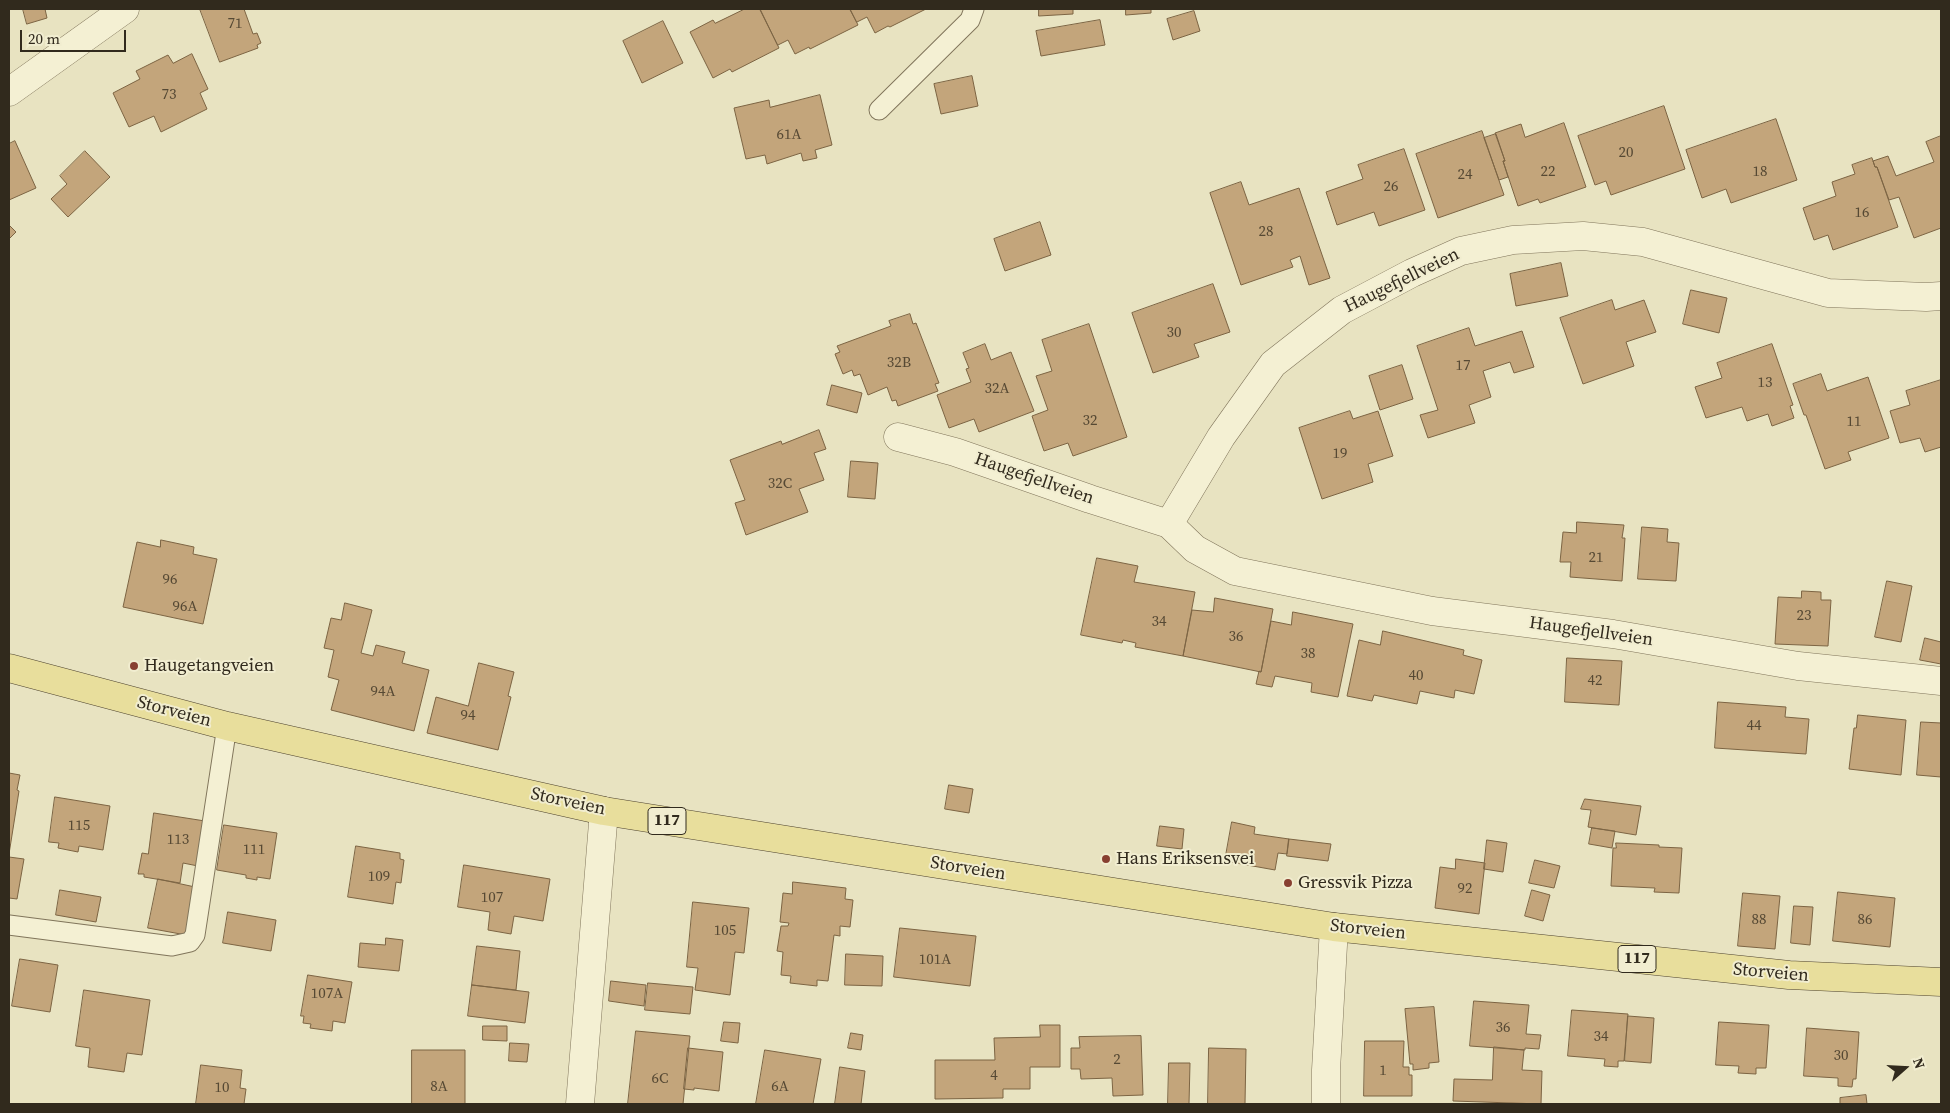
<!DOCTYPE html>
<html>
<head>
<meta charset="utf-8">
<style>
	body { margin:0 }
	#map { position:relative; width:1950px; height:1113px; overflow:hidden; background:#e8e3c1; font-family:"Source Serif 4",serif }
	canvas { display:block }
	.frame { position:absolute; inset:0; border:10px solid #312a1d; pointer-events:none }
	.north { position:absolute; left:1880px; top:1043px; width:50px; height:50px; -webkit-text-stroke:4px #f1edd0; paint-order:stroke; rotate:71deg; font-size:14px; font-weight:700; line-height:20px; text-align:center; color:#312a1d }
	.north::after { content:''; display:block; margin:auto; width:18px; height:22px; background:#312a1d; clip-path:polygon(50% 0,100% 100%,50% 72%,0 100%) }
	.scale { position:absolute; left:20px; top:30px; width:106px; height:22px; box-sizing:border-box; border:2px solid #312a1d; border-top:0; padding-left:6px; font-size:15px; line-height:18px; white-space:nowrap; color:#312a1d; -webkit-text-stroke:4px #f1edd0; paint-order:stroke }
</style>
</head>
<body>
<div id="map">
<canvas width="1950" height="1113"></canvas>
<div class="frame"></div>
<div class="north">N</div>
<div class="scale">20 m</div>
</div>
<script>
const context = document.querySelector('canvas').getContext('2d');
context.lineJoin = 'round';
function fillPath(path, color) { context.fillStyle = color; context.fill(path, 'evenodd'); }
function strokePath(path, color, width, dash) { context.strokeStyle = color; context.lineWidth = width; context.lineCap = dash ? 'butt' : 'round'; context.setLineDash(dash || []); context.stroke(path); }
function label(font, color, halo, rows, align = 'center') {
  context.font = font + ' "Source Serif 4",serif'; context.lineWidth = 4; context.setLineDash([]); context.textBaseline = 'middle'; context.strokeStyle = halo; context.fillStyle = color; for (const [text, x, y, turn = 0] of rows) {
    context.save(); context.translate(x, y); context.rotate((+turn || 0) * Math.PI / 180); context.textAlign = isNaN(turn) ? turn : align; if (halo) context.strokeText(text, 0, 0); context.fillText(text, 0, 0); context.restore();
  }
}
const building = new Path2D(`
	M23,9H45L47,18L27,24Z
	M200,9H244L253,34L257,33L261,43L257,45L258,48L220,62Z
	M745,9H760L779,48L732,72L730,69L713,78L690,32L713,20L715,23Z
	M760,9H850L858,25L810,49L809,47L795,54L788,40L778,45Z
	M850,9H926L890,27L888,26L875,33L867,17L857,22Z
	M1039,9H1073V14L1039,16Z
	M1126,9H1151V13L1126,15Z
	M1194,11L1200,31L1173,40L1167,19Z
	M1100,20L1105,45L1041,56L1036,31Z
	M663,21L683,63L642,83L623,41Z
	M192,54L208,89L200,93L207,109L161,132L154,116L129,127L113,93L140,79L136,71L168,55L173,63Z
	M972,76L978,106L941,114L934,84Z
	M820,95L832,145L815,150L817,158L803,161L801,153L767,164L765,155L746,159L734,108L769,100L770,107Z
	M1664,106L1685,169L1611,195L1606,181L1595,185L1578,136Z
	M1776,119L1797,180L1731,203L1726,189L1702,198L1686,150Z
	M1564,123L1586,187L1540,203L1538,199L1518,206L1503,161H1505L1495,133L1521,124L1525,137Z
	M1482,131L1504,195L1438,218L1416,154Z
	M1496,134L1505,161H1503L1508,177L1499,180L1484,138Z
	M1941,136V228L1914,238L1899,197L1889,200L1877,167H1875L1873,161L1888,156L1896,176L1934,162L1926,142Z
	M15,141L36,188L9,200V144Z
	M1404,149L1425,210L1379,226L1374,212L1337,225L1326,192L1363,179L1358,165Z
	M85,151L110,177L68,217L51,199L67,184L60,176Z
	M1872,158L1875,167H1877L1898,227L1833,250L1828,235L1814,240L1803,208L1836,196L1832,182L1855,174L1852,165Z
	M1241,182L1249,205L1299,188L1330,278L1309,285L1300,256L1290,260L1293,267L1241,285L1210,193Z
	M1040,222L1051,255L1005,271L994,239Z
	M9,225L16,232L9,239Z
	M1561,263L1568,296L1516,306L1510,274Z
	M1213,284L1230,332L1194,344L1199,357L1153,373L1132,313Z
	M1691,290L1727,298L1719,333L1683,324Z
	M1612,300L1615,310L1644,300L1656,332L1626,342L1634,366L1583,384L1560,318Z
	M910,314L913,324L916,323L939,383L935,384L938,391L898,406L896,400L892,401L887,387L868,395L860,374L854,376L852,370L843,374L835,354L840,352L837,346L891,326L889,321Z
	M1089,324L1127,437L1073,456L1068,443L1044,451L1032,416L1048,410L1036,376L1052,371L1042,340Z
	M1469,328L1475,346L1522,331L1534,367L1514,373L1510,362L1483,371L1491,397L1469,405L1475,423L1428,438L1420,415L1438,410L1417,346Z
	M985,344L991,360L1011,352L1034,411L979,432L974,419L949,428L937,395L971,382L966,369L969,368L963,353Z
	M1772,344L1793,405L1790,406L1794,418L1772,426L1768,414L1747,421L1742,407L1706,418L1695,387L1722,378L1717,363Z
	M1402,365L1413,399L1380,410L1369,376Z
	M1821,374L1827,391L1868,377L1889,438L1848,452L1851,460L1825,469L1806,415H1804L1793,384Z
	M1941,380V447L1925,452L1920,438L1900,443L1890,411L1910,405L1906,391Z
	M832,385L862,393L857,413L827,405Z
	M1350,411L1353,419L1378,411L1393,456L1368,464L1373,482L1322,499L1299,428Z
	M819,430L826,449L814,453L824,480L799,489L808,512L746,535L735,503L745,500L730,460L781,441L782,444Z
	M851,461L878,463L875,499L848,497Z
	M1577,522L1624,525L1622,538H1625L1622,581L1570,577L1571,562H1560L1563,532L1576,533Z
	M1642,527L1668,529L1667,542L1679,543L1676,581L1638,579Z
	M161,540L194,547L193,554L217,559L203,624L123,607L137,542L160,547Z
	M1097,558L1138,566L1134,582L1195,592L1183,656L1135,647L1136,643L1123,640L1122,643L1081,635Z
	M1887,581L1912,586L1901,642L1875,637Z
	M1802,591L1821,592V600H1831L1828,646L1775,644L1778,597L1801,598Z
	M1215,598L1273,609L1261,672L1183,656L1192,610L1213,612Z
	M345,603L372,610L361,653L373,656L376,645L405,652L402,663L429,670L414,731L331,710L339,680L328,677L334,650L324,648L331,618L341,620Z
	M1293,612L1353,624L1338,697L1311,692L1312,683L1275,676L1272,687L1256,684L1259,671L1261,672L1271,621L1291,625Z
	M1383,631L1464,650L1463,655L1482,660L1474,694L1455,690L1454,698L1420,691L1417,704L1374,695L1372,701L1347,696L1359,640L1380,645Z
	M1925,638L1941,642V664L1920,660Z
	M1567,658L1622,661L1619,705L1565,702Z
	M479,663L514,672L508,696L511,697L498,750L427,733L436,697L468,706Z
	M1718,702L1786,707L1785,717L1809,719L1806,754L1715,748Z
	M1858,715L1906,720L1901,775L1849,769L1854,728H1856Z
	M1921,722L1941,723V777L1917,775Z
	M9,773L20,775L17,790L19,791L9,854Z
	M949,785L973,789L969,813L945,809Z
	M55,797L110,806L103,850L79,846L78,852L58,848L59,843L49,842Z
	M1585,799L1641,806L1636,835L1588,827L1591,810L1581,809Z
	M154,813L205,821L198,866L183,863L180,883L144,877V874H138L142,853L148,854Z
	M1232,822L1255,827L1254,834L1289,839L1287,854L1278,853L1275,870L1225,861Z
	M224,825L277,833L270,879L257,877V880L246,878V875L217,870Z
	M1160,826L1184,829L1182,849L1157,846Z
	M1592,828L1615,831L1612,848L1589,844Z
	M1289,839L1331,844L1328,861L1287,856Z
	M1487,840L1507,843L1503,872L1484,869Z
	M1616,843L1659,845V847L1682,848L1679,893L1654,892L1655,888L1611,886L1613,848H1616Z
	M356,846L400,853V859L404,860L401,883L396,882L393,904L348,897Z
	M9,857L24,859L17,899L9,898Z
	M1456,859L1485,863L1479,914L1435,908L1440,867L1455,869Z
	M1535,860L1560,866L1554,888L1529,883Z
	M464,865L550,879L543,921L514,916L511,934L488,930L490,912L458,907Z
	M158,879L195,887L186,935L148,928Z
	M793,882L846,888L845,899L853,900L850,927L840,926V936L834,935L828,981L817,980V986L790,983L791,976L781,975L783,952L777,951L781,926H788L789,923L780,922L783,893L792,894Z
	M60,890L101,897L96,922L56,915Z
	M1532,890L1550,895L1543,921L1525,916Z
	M1838,892L1895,898L1890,947L1833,941Z
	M1743,893L1780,896L1775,949L1738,946Z
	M693,902L749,908L744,953L735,952L730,995L695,990L698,968L687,967Z
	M1794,906L1813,907L1810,945L1791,943Z
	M228,912L276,920L271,951L223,943Z
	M900,928L976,936L970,986L894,977Z
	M386,938L403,940L399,971L358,967L360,943L385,945Z
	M477,946L520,951L516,990L472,985Z
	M846,954L883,956L882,986L845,985Z
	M20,959L58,965L50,1012L12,1006Z
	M308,975L352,982L345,1023L333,1021L332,1031L310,1028L311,1024L303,1023L304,1016H301Z
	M611,981L646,985L644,1006L609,1001Z
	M648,983L693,987L690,1014L645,1010Z
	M472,985L529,992L525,1023L468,1016Z
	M84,990L150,1000L142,1055L127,1053L124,1072L88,1067L90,1048L76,1046Z
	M1474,1001L1529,1005L1526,1034L1541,1035L1539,1049L1525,1048V1050L1470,1046Z
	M1434,1007L1439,1062L1429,1063V1068L1413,1070V1064H1410L1405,1009Z
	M1572,1010L1628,1014L1624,1061H1618V1067L1604,1066L1605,1059L1568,1056Z
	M1628,1016L1654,1018L1651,1063L1625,1061Z
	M724,1022L740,1023L738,1043L721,1041Z
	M1719,1022L1769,1025L1766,1068H1756V1074L1738,1073L1739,1066L1716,1065Z
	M1040,1025H1060V1067H1030V1089H1003V1098L935,1099V1060H995L994,1038L1040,1037Z
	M483,1026H507V1041L483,1040Z
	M1807,1028L1859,1032L1856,1079H1853L1852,1087L1838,1086V1078L1804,1076Z
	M636,1031L690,1036L683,1104H628Z
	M851,1033L863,1035L861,1050L848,1048Z
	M1141,1036L1143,1095L1113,1096L1112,1078L1081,1079L1080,1069H1071V1048H1080L1079,1037Z
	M1365,1041H1404L1403,1067H1409V1075H1412V1096H1364Z
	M510,1043L529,1044L527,1062L509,1061Z
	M1494,1047L1524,1050L1522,1070L1542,1071L1541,1104L1453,1101L1454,1079L1492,1080Z
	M688,1048L723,1052L719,1091L694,1088V1090L684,1089Z
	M1209,1048L1246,1049L1245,1104H1208Z
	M412,1050H465V1104H412Z
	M765,1050L821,1059L813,1104H756Z
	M1169,1063H1190L1189,1104H1168Z
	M201,1065L242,1070L240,1088L246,1089L244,1104H196Z
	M840,1067L865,1071L861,1104H835Z
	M1866,1095L1867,1104H1840V1098Z`);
fillPath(building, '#c3a57b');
strokePath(building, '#7c6443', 1);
const service = new Path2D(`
	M879,110L970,20L974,9
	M9,925L172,946L190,942L195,935L227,726`);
const minor = new Path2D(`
	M9,92L125,9
	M898,437L955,452L1090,499L1169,524L1195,549L1235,571L1432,611L1613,634L1798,666L1941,681
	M1169,524L1221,437L1273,364L1342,310L1412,273L1461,251L1513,240L1583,236L1643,242L1828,293L1926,297L1941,296
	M580,1104L604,811
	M1326,1104V1070L1334,927`);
const primary = new Path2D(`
	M9,668L227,726L604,811L1334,927L1789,975L1941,982`);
strokePath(service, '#80755b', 21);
strokePath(minor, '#80755b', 29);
strokePath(primary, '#4e432f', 29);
strokePath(service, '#f4f0d3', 19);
strokePath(minor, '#f4f0d3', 28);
strokePath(primary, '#e8de9c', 28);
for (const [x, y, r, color] of [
	[134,666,5,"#884031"],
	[1106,859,5,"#884031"],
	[1288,883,5,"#884031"]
]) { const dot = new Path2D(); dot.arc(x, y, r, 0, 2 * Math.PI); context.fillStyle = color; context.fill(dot); strokePath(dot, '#f1edd0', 2); }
label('15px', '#564934', null, [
	["71",235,24],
	["73",169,95],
	["61A",789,135],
	["20",1626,153],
	["22",1548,172],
	["18",1760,172],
	["24",1465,175],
	["26",1391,187],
	["16",1862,213],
	["28",1266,232],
	["30",1174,333],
	["32B",899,363],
	["17",1463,366],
	["13",1765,383],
	["32A",997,389],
	["32",1090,421],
	["11",1854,422],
	["19",1340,454],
	["32C",780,484],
	["21",1596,558],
	["96",170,580],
	["96A",185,607],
	["23",1804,616],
	["34",1159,622],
	["36",1236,637],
	["38",1308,654],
	["40",1416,676],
	["42",1595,681],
	["94A",383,692],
	["94",468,716],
	["44",1754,726],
	["115",79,826],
	["113",178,840],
	["111",254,850],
	["109",379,877],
	["92",1465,889],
	["107",492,898],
	["88",1759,920],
	["86",1865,920],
	["105",725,931],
	["101A",935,960],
	["107A",327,994],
	["36",1503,1028],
	["34",1601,1037],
	["30",1841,1056],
	["2",1117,1060],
	["1",1383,1071],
	["4",994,1076],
	["6C",660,1079],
	["8A",439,1087],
	["6A",780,1087],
	["10",222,1088]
]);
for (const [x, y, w] of [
	[667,821,38],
	[1637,959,38]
]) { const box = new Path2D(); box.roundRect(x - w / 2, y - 13.5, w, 27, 4); context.fillStyle = '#f1edd0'; context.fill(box); strokePath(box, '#312a1d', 1); }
label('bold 16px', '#312a1d', null, [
	["117",667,821],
	["117",1637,959]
]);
label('18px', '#312a1d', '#f1edd0', [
	["Haugefjellveien",1402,281,-26],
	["Haugefjellveien",1034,479,19],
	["Haugefjellveien",1591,632,8],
	["Storveien",174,712,15],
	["Storveien",568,802,12],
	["Storveien",968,869,9],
	["Storveien",1368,930,6],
	["Storveien",1771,973,5]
]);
label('18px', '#312a1d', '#f1edd0', [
	["Haugetangveien",144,666],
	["Hans Eriksensvei",1116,859],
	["Gressvik Pizza",1298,883]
], 'left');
</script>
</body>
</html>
